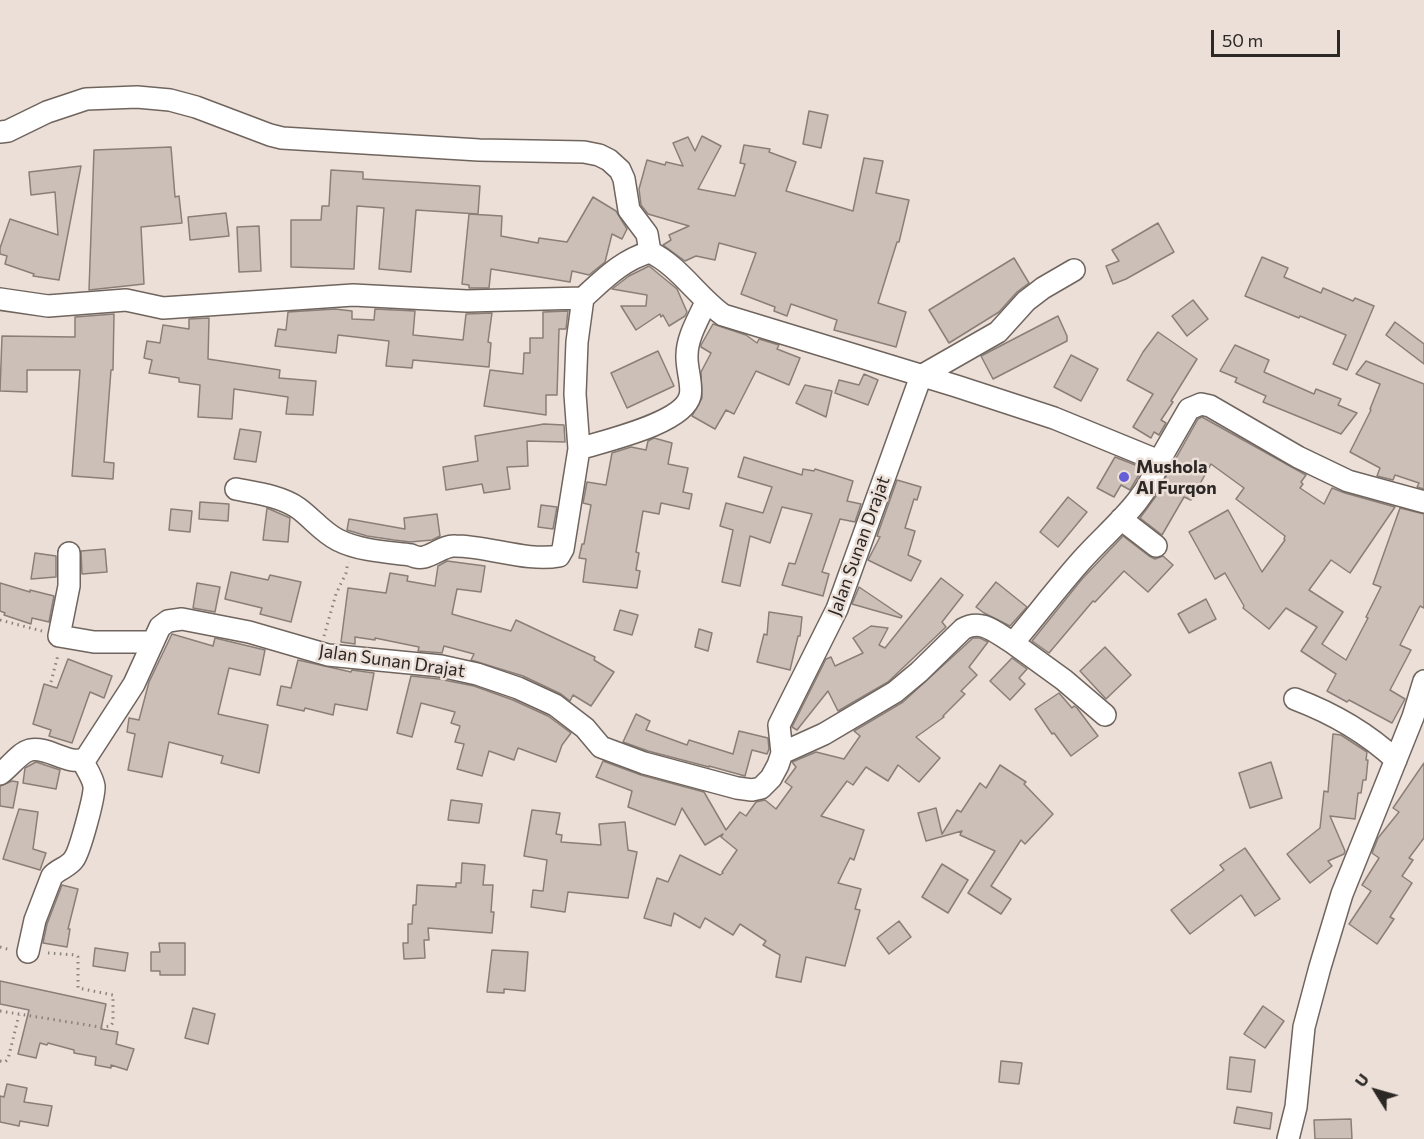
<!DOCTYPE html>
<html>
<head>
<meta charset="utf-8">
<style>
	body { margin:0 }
	#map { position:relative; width:1424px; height:1139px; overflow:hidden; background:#ecdfd8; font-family:Commissioner,sans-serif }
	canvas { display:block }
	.north { position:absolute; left:1346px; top:1061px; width:60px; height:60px; -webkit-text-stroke:4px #ecdfd8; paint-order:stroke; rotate:307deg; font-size:16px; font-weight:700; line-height:24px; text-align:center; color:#2c2825 }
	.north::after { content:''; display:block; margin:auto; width:21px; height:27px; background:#2c2825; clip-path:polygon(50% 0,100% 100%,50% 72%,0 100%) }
	.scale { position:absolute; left:1211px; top:30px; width:129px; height:27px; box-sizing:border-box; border:3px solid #2c2825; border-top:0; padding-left:8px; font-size:18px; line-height:21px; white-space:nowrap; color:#2c2825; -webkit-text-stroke:4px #ecdfd8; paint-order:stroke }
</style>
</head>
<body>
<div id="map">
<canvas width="1424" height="1139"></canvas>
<div class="north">U</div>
<div class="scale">50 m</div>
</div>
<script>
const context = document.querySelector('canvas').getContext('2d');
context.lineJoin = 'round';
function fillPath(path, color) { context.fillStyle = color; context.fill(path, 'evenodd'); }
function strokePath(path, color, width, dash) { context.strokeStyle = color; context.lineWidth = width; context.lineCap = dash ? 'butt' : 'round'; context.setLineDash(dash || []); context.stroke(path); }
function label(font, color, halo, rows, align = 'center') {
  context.font = font + ' Commissioner,sans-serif'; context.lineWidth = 5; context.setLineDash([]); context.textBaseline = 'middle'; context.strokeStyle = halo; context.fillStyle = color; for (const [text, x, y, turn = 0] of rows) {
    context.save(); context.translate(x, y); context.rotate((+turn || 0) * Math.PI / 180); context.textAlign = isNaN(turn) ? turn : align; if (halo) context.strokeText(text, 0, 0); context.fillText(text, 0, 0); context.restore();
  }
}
const building = new Path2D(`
	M809,111L828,115L821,148L803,144Z
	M702,136L721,146L698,189L735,196L745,164L740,163L744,145L770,149L769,152L796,162L786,191L853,211L864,158L883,161L876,193L909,200L899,242H897L878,303L906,312L896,347L834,330L837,320L791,304L787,316L774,311L775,307L741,294L756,253L719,243L715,260L696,256L685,261L663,245L671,240L669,235L689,226L648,214L641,205L639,189L647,160L665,165L666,162L683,166L673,143L688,137L695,151Z
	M171,147L175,197L179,196L182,223L141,227L144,284L89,290L94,150Z
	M81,166L59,280L33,276L34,274L5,264L7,256L0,254V248L10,219L58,235L55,192L31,195L29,172Z
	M331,170L363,172V179L480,186L478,214L416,210L411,272L379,269L384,208L357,206L354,269L291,267V220H321L322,206H329Z
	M593,197L616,211L627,229L622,239L612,234L605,262L589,275L572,271L570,282L491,269L489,288H469V285L462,284L469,214L502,216L501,236L538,243L539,238L567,242Z
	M226,213L229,236L190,240L188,217Z
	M1158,223L1174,252L1126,279L1113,284L1106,266L1119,261L1112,250Z
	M259,226L261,271L239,272L237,227Z
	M1262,257L1288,268L1284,277L1321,293L1323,288L1353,301L1355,298L1374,306L1347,370L1333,364L1346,335L1300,316L1299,318L1245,296Z
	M1014,258L1029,283L1017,292L999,312L949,343L929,310Z
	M649,266L677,289L687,312L685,316L669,326L663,315L661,317L660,314L636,330L621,306H646L647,295L612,289L629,276Z
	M1193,300L1208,319L1187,336L1172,316Z
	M335,309L352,311V319L374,320L375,309L415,311L413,335L463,340L466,314L492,313L488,342L491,343L489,367L413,360L412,368L386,366L389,341L338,335L336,353L275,346L278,329L286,330L288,312Z
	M568,311L566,329H559L557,395H546V415L484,406L490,370L523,374L524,353H530V338H543V312Z
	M114,314L113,370H111L104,462L114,463L113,479L72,476L80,370H27V392L0,391L2,336L75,337V317Z
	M1058,316L1067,336V341L993,379L981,356Z
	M209,318L208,359L280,370L279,378L316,381L313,415L286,414L288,397L234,389L232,419L198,417L200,385L179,382V378L149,373L152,360L144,358L147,341L160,343L163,325L189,329V319Z
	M1395,322L1424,344V364L1386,335Z
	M713,324L746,335L757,343L759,339L779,345L777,349L800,358L789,385L756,371L734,414L726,410L715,429L692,416L702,398L701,372L711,353L701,347V345Z
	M1158,332L1197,359L1171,401L1173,402L1161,420L1166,423L1159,435L1154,432L1151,438L1133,427L1153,394L1127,380L1143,352Z
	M1235,345L1269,360L1264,372L1314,394L1316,389L1341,399L1338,405L1357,413L1341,434L1263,402L1266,396L1235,382L1237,378L1220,371Z
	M658,351L674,386L627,408L611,373Z
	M1071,355L1098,369L1081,401L1054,387Z
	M1366,361L1424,384V489L1417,487L1419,483L1395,475L1393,480L1377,476L1380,468L1350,452L1371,410L1370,409L1380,384L1356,374Z
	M864,374L878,380L868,405L835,393L839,380L859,385Z
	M805,385L832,391L826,417L796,403Z
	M1202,417L1306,475L1301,482L1303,484L1300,488L1324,504L1332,488L1345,493L1395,507L1350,573L1331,560L1309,590L1343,612L1322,644L1346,660L1368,618L1366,617L1381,587L1373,584L1400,508L1424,514V608L1420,606L1400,645L1411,650L1390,690L1405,699L1392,723L1349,700L1347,702L1327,691L1336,674L1301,651L1317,627L1286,608L1269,629L1243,608L1244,606L1225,573L1215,579L1189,532L1228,510L1262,572L1285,540L1284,539L1285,536L1236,499L1244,488L1211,464L1191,500L1184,497L1162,535L1140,518L1156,496L1171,467L1198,419Z
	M544,424L564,425L565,442L527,441L528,466L507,467L510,489L484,493L482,484L446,490L443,467L478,461L475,436Z
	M240,429L261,432L256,462L234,459Z
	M654,438L672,443L668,464L688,468L683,492L692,494L689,509L661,503L659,514L643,511L636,552L639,553L636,570L640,571L637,588L583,582L586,559L579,558L582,544H584L591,505L583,503L587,482L606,485L612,453L631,447L646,450L648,441Z
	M744,457L802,475L803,469L814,471L815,469L853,481L847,501L861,504L855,522L840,519L822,572L829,574L823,596L782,585L789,563L795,564L812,514L782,507L770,543L750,536L740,586L722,582L733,530L720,526L726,503L763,513L772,487L738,477Z
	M1115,457L1143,468L1130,490L1121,485L1114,497L1097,488Z
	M897,480L921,487L917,500L914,499L905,528L915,531L908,555L921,561L911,581L868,560L880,537L877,536Z
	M1068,497L1087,512L1058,547L1040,532Z
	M200,502L229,504L228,521L199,519Z
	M541,505L557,507L553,529L538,527Z
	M267,508L290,518L288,542L263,540Z
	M171,509L192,511L190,532L169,530Z
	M437,514L440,536L432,540L410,542L394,540L367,536L347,530L349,519L405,529L404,518Z
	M1123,536L1149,556L1155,559L1163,556L1173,565L1148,592L1124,571L1095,602L1093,601L1049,653L1032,641L1082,579Z
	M105,549L107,572L82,574L81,551Z
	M35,553L56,556V577L31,579Z
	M447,561L485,566L481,592L457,589L452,614L511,631L516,620L595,657L594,660L614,672L591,706L573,695L570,701L561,694L523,676L471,660L474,654L444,646L442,653L418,651L419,647L375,638V640L355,637V644L341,642L348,588L386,593L390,573L408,576L407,581L435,586L438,566Z
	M231,572L268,580L270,575L301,582L291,622L260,614L262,608L225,599Z
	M941,578L963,595L942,622L946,627L888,682L838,711L828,691L797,730L792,727L826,659L831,657L835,666L863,653L853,638L871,626L888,628L879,645L885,648Z
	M996,582L1027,607L1010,626L984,613L976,607Z
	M0,583L30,592V590L54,596L49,622L32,618L31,624L4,615L5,613L0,611Z
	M197,583L220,587L215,612L193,608Z
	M859,587L902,616L901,618L852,604Z
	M1206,599L1216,619L1189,633L1178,614Z
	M620,610L638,615L632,635L614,630Z
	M769,612L802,617L800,636H798L790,670L757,662L764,634L767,635Z
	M699,629L712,633L708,651L695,647Z
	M172,634L213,646L215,638L265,650L260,675L229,668L218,714L268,725L259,773L221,763L223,756L169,742L162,777L128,770L135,734L127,732L129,718L139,720L149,682Z
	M973,638H980L988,642L969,667L977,675L961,691L965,694L943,716L944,717L916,737L940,758L919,782L898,765L888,781L866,767L853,785L847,781L821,816L864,830L854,860L850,858L838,883L861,889L855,909L860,910L845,966L806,957L801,982L776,977L780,955L763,945L766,941L740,924L733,935L705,918L700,928L674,913L671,926L644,918L657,878L668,882L680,855L720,875L723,873L722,872L737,850L721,837L723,834L705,845L682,808L675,825L628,807L632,791L596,777L603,761L641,775L704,792L726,830L740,812L746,816L756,802L765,800L776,809L792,787L785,782L796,767L792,762L816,752L844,759L860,736L854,731L903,702Z
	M1105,647L1131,675L1106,699L1080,671Z
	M1012,658L1027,669L1019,678L1025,684L1010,700L990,681Z
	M68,659L112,676L104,698L90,692L72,743L49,736L51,730L33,724L44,684L57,688Z
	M298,660L351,672L352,670L374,673L367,710L335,704L333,715L305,708L304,711L277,705L281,686L291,688Z
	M411,676L439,679L474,686L513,700L548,716L571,733L562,745L556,762L518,748L514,760L489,751L482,776L457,769L464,744L455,742L460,726L451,723L455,712L421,703L412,737L397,733Z
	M1059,693L1072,708L1074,706L1077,708L1098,736L1071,756L1054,733L1052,734L1035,709Z
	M636,714L650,721L646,730L687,745L689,740L733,754L739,731L768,738L769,749L767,754L752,750L745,776L709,766V767L648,751L623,742Z
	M1333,734L1341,735L1367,752L1366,760H1368L1366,780H1363L1361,793H1358L1355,819L1330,816L1345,851L1344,854L1328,861L1332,866L1310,883L1287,854L1320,828L1324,791L1328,792Z
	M36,762L60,770L56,789L23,783L25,768Z
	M1271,762L1282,798L1250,808L1239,773Z
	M1424,763V838L1409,858L1413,860L1402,876L1412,883L1390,917L1394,919L1377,944L1349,924L1371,891L1362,885L1379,858L1372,853L1378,838L1399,812L1393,808Z
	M1000,765L1026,782L1024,784L1053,814L1025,844L1021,840L991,886L1011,899L1001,914L968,893L995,851L960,835L962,831L926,841L918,813L936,808L942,834L957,810L961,812L980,783L986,788Z
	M12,781L18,782L13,808L0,806V786Z
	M451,800L482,804L479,823L448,820Z
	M19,809L38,812L33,849L46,853L40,870L3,859Z
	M532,810L560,813L556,834L562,835L561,842L601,845L599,824L625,822L628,850L637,852L628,898L568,892L565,912L531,907L533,890L543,891L547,860L524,856Z
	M1245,848L1280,899L1255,916L1241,895L1190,934L1171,910L1224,870L1220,865Z
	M462,863L485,865L483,885H493L491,912H494L492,933L428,928L429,940H424L425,958L404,959L403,943H408V924H412L413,905H416L417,885L456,887V883H461Z
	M942,864L968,880L948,913L922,897Z
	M62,885L78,889L68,929H70L67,947L43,943L47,924Z
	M899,921L911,937L889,954L877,938Z
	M159,943H185V975H160V971H151V952H160Z
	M95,948L128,953L125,971L93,966Z
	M492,950L528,952L525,991L504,989V993L487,992Z
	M0,981L106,1004L101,1029L118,1032L116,1044L134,1049L127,1070L111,1065V1068L95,1065L96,1057L74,1053V1050L48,1043L47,1045L40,1043L36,1058L18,1054L29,1010L0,1004Z
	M1263,1006L1284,1021L1265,1048L1244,1034Z
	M193,1008L215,1014L208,1044L185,1038Z
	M1230,1057L1255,1060L1251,1092L1227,1089Z
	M1001,1061L1022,1063L1019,1084L999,1082Z
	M7,1084L27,1088L24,1102L52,1106L48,1126L20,1121L19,1126L0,1122V1096L4,1097Z
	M1237,1107L1272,1113L1270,1129L1234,1123Z
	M1351,1119L1352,1139H1315L1314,1120Z`);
fillPath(building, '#cbbfb7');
strokePath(building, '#8a7f78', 1.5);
const minor = new Path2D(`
	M0,132L8,131L47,112L86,99L137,97L170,100L196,107L270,135L282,138L479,150L584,152L599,155L609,160L620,170L624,179L629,210L647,234L650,252
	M0,299L48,306L126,300L163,308L353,295L467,301L583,298C604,279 622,260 650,252C679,266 697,296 723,315L956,386L1054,418L1159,461L1189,409L1201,404L1210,406L1298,457L1348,481L1424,502
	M579,449C603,441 683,424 690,396C693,386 686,367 687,355C687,337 699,318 706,302
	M236,489C256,493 281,496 298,508C312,518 322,532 338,540C360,551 387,552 411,555C427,564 440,545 455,546C488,546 527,562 559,556L563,549L579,449L575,394L577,342L583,298
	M1121,519L1156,546
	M69,553V586L59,636L94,642H153
	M1013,643L1064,680L1105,715
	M1295,699C1332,713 1367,733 1396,760
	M782,753L824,734L895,692L919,672L963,629C982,618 996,633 1013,643C1036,616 1057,588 1081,561C1109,529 1146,503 1159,461
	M0,774C10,767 19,753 30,750C49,746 69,767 86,758L134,684L160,627L168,621L182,619L249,632L328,655L441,666L477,674L518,688L555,705L585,728L601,747L644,763L737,788L752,790L761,788L771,778L778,765L782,753L779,725L837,609L921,376L998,332L1026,301L1043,288L1074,270
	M28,952L35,920L52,876C58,869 69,867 74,859C80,851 95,795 94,786C93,778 86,768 82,760
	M1288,1139L1296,1107L1304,1027L1320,967L1342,894L1413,717L1424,681`);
strokePath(minor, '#70655e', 24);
strokePath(new Path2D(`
	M0,620L42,631
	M324,636L336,594L346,573L348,562
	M51,682L58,655
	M0,947L11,950
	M0,1011L100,1027L111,1026L113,1022V995L78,988V957L76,955L48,953
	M0,1061L5,1062L8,1059L19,1015`), '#8a827d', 3, [1.5, 4.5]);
strokePath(minor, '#fff', 21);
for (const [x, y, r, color] of [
	[1124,477,6,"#655ed7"]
]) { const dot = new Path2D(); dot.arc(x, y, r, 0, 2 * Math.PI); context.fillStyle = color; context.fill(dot); strokePath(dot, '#ecdfd8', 2); }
label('bold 18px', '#2c2825', '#ecdfd8', [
	["Mushola",1136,467],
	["Al Furqon",1136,488]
], 'left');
label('18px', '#2c2825', '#ecdfd8', [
	["Jalan Sunan Drajat",859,546,-70],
	["Jalan Sunan Drajat",392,661,8]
]);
</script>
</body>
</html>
